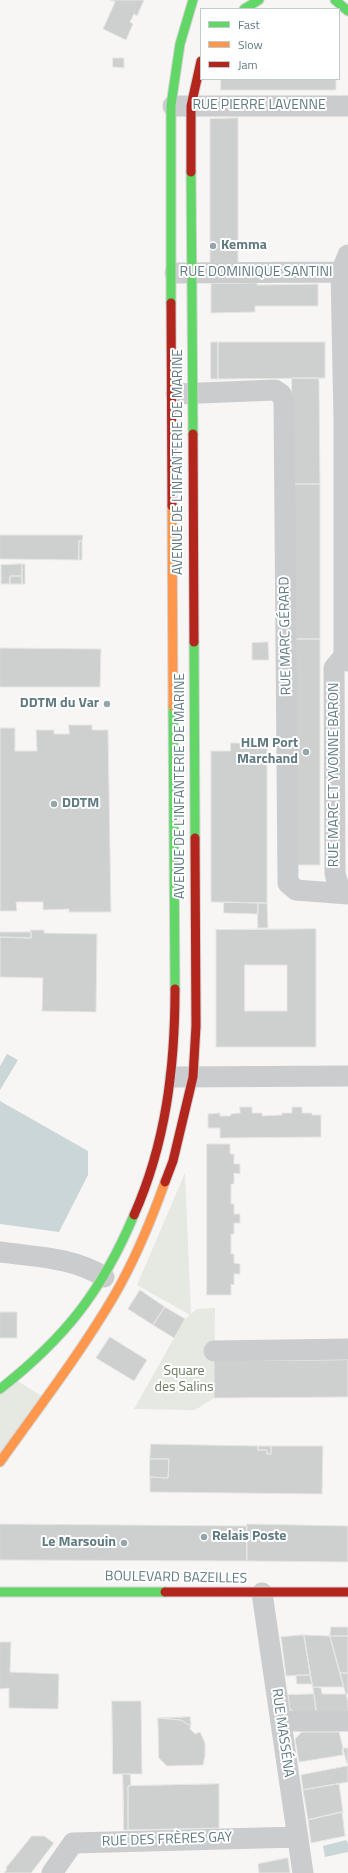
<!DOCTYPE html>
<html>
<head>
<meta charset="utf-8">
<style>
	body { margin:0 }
	#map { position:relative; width:348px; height:1873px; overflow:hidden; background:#f7f6f5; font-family:"Titillium Web",sans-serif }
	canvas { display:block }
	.legend { position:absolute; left:200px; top:8px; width:140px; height:72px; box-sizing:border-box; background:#fff; border:1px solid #bfcacd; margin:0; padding:5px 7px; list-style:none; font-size:12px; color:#607a82 }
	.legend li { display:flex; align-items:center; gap:8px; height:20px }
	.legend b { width:20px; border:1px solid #bfcacd }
</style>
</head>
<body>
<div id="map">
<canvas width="348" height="1873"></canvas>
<ul class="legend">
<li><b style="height:5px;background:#63d668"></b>Fast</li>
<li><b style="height:5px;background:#ff974d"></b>Slow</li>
<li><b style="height:5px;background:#b3261e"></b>Jam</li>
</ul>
</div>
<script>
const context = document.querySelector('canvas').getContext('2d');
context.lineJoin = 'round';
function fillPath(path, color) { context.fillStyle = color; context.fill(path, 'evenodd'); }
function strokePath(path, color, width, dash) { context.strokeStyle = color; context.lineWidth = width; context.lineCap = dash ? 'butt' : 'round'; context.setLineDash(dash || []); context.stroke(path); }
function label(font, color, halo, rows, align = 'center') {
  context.font = font + ' "Titillium Web",sans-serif'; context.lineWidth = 4; context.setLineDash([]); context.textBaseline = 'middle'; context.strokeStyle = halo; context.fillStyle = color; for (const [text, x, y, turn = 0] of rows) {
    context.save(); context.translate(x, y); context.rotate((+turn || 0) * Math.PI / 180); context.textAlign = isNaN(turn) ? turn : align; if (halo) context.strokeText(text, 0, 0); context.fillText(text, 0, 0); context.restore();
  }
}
fillPath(new Path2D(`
	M185,1173L191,1314L197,1309L215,1308L214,1398L195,1410L134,1409L174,1338L185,1319L190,1315L137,1285Z
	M14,1379L45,1398L0,1462V1389Z`), '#e6e8e2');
fillPath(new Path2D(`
	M7,1054L18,1060L0,1090V1066Z
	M0,1101L88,1151V1175L59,1232L0,1224Z
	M346,1840L348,1843V1852L325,1857L323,1846Z`), '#cad6d7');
const building = new Path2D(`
	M110,0H144L137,16L134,14L130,22L133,24L126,40L103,29L115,2Z
	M113,58H124V68L113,67Z
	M221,79H336V90H221Z
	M238,118V263H210V119Z
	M257,283V285L318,284V306H255V312L211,313V284Z
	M211,342H218V379H211Z
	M218,342H325V378L218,379Z
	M292,378H319L320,484H292Z
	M292,484H320V639H292Z
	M0,535H83L82,541H79V560L0,559Z
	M79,541H82V560H79Z
	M22,564V576H10V584H1V565Z
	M22,564H25V584H22Z
	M10,576H22V584H10Z
	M292,639H320V865H292Z
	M268,642L269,660H252V643Z
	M0,648L101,649L100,687H0Z
	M69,725H92V730H108L111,912H69V909L43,910V902H16L17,911H0V728H15V751H37L36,730H54V734H69Z
	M231,743H267V903L211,902V751H230Z
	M224,902L258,903V914L224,913Z
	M258,903H267L268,928H258Z
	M316,929V1047H216V930ZM245,965H287V1011H245Z
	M31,930H44V933L97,934L96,1012L42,1011L43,978L0,977V937L31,938Z
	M0,932H31V938L0,937Z
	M240,1107H252V1113H262V1116L282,1115V1113H292V1107H302V1113H312V1115H321V1137L220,1138V1128H208V1114L220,1113V1116H230L231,1114L240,1113Z
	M207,1144H230V1154H234V1164H240V1174L234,1173V1184H231V1204H234V1214H240V1223H234V1234H231V1254H234V1263L240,1264V1274H234V1285L231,1284V1295H207Z
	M140,1290L165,1307L153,1325L128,1309Z
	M165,1307L185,1319L174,1338L153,1325Z
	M0,1312H17V1338H0Z
	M110,1337L147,1360L134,1381L96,1358Z
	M348,1360V1397L214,1398V1361Z
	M151,1444L258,1446V1450H267V1454H271V1446H323L322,1494L150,1492V1477L168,1478L169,1459H150Z
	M258,1446H271V1454H267V1450H258Z
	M150,1459H169L168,1478L150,1477Z
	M0,1524L247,1526V1561L0,1560Z
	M247,1524L348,1526V1562L247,1561Z
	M331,1627H348V1636H330Z
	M304,1635L310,1675L286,1676L281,1637Z
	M304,1635L330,1636L344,1687H313Z
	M330,1636H348V1673H340Z
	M0,1642H11L10,1672L59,1674L58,1709L9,1708V1688L0,1689Z
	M340,1673H348V1694H346Z
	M296,1675H310L312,1684H297Z
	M313,1687L321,1688L322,1694H346L348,1701V1715H317Z
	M314,1694L317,1715L297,1714L290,1709L288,1695Z
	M112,1701H141L142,1774H113Z
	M190,1717L191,1724L189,1725L181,1720L158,1718Z
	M158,1718L181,1720L189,1725L191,1724L190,1729L195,1734L200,1732L205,1743V1756L203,1765L167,1766L159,1758Z
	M302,1732H339L343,1748L342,1750L343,1755L299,1762L295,1739Z
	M343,1748H348V1763H347Z
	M348,1766V1782L303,1790L301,1775Z
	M123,1774H130L131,1786H128V1830H124Z
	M219,1784V1828L128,1830V1786Z
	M339,1784L343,1812L308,1820L303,1790Z
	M342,1812L345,1836L311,1843L308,1820Z
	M32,1836H44L54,1843L31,1873H4L7,1869L6,1868Z
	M288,1858L290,1873H259L258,1864Z`);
fillPath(building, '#ced0d0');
strokePath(building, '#e6e6e4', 1);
const fast = new Path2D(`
	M335,0L348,11
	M244,9L259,0
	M191,172L193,434
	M171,303V105L180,44L193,0
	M194,642L195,838
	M173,706L175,989
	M0,1389C65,1338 102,1291 134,1215
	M0,1592H165`);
const slow = new Path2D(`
	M172,506L173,706
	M0,1462C39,1407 80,1354 114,1296C135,1260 151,1221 165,1182`);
const jam = new Path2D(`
	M191,172V106L201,61
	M171,303L172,506
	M193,434L194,642
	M165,1182L173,1161L193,1077L196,1026L195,838
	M134,1215C166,1143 175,1067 175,989
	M165,1592H348`);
strokePath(fast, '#d3d4d5', 11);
strokePath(slow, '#d3d4d5', 11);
strokePath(jam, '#d3d4d5', 11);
strokePath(new Path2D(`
	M173,106H348
	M348,255L341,272L344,420V656L348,661
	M175,273L341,272
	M176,394L275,390L281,394L284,401L288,883L296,890L348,894
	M344,656L334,668L335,873C337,883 339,888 348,893
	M175,1077L348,1076
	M0,1252C35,1257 73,1257 104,1277
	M214,1351L348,1349
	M262,1593L303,1873
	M281,1721H348
	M52,1873L73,1843L298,1837`), '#cbcccd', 21);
strokePath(fast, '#63d668', 9);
strokePath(slow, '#ff974d', 9);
strokePath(jam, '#b3261e', 9);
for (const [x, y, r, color] of [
	[213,246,4,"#95a5aa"],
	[107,704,4,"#95a5aa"],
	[306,752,4,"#95a5aa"],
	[54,804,4,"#95a5aa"],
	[204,1537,4,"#95a5aa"],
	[124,1543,4,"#95a5aa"]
]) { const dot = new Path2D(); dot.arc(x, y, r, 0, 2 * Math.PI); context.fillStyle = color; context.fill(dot); strokePath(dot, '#fff', 1.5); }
label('14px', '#607a82', '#fff', [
	["RUE PIERRE LAVENNE",259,106],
	["RUE DOMINIQUE SANTINI",256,273],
	["AVENUE DE L'INFANTERIE DE MARINE",179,462,-90],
	["RUE MARC GÉRARD",286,636,-91],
	["RUE MARC ET YVONNE BARON",335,775,-90],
	["AVENUE DE L'INFANTERIE DE MARINE",181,786,-90],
	["BOULEVARD BAZEILLES",176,1578,1],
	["RUE MASSÉNA",282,1733,82],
	["RUE DES FRÈRES GAY",167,1840,-2]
]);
label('bold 14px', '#607a82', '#fff', [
	["Kemma",221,246],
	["DDTM du Var",99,704,"right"],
	["HLM Port",298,744,"right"],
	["Marchand",298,760,"right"],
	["DDTM",62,804],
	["Relais Poste",212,1537],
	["Le Marsouin",116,1543,"right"]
], 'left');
label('14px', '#6a795f', '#fff', [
	["Square",184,1372],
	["des Salins",184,1388]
]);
</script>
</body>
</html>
